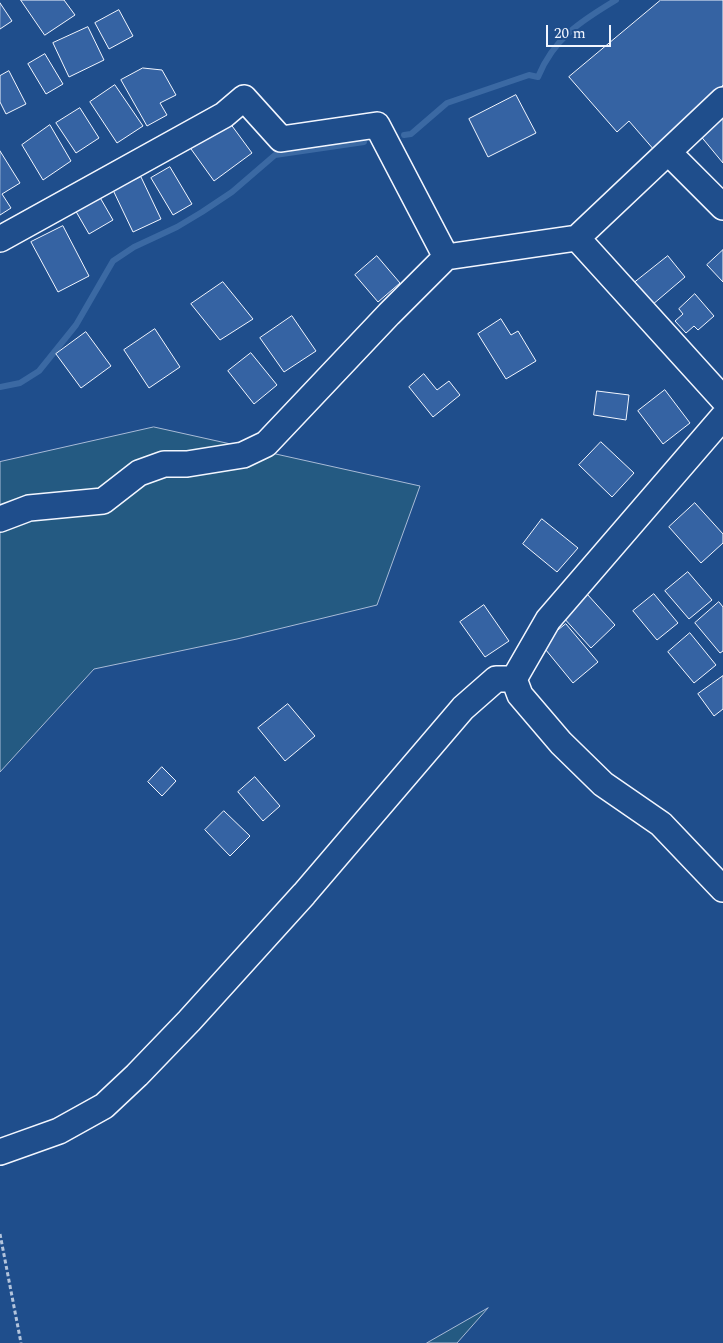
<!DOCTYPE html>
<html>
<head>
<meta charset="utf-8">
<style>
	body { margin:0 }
	#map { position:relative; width:723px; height:1343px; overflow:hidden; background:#1f4e8c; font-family:Spectral,serif }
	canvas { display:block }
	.scale { position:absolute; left:546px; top:25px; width:65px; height:22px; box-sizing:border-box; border:2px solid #f2f6ff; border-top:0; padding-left:6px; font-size:15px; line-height:18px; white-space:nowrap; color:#f2f6ff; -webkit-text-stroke:4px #1f4e8c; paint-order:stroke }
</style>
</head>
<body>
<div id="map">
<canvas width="723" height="1343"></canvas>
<div class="scale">20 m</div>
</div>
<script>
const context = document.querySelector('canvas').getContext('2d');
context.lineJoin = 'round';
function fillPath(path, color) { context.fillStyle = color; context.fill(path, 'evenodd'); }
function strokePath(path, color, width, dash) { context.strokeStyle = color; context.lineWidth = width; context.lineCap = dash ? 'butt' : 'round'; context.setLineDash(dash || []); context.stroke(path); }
const green = new Path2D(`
	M154,427L420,486L377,605L237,639L94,669L0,772V462Z
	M488,1308L457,1343H427Z`);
fillPath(green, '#245a82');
strokePath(green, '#a8bbd7', 1);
strokePath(new Path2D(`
	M404,135L411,134L447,103L529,75L538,77C554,38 581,21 616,0
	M0,387L20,383L39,371L76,325L113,261L134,247L177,227L202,212L232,192L275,155L364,142`), '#3b69a3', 6);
const building = new Path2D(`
	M21,0H64L75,15L45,35Z
	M661,0H723V85L655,151L629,121L617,132L569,77Z
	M0,3L12,21L0,29Z
	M119,10L133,36L109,49L95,23Z
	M88,27L104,60L69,77L53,43Z
	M45,54L63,84L46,94L28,64Z
	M143,68L162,70L176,95L160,103L167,115L147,126L121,80Z
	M9,71L26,104L6,114L0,102V76Z
	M115,85L143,126L117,143L90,102Z
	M516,95L536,133L488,157L469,119Z
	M80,108L99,138L76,153L56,123Z
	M723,113V163L699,134Z
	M224,115L252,153L214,181L186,142Z
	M50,125L71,161L43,180L22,145Z
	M0,151L20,183L2,194L11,208L0,215Z
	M170,167L192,204L173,215L151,178Z
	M141,177L161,219L133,232L113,190Z
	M98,194L113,220L89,234L74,208Z
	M63,226L89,276L58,292L31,242Z
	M723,250V282L707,265Z
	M377,256L400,283L378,302L355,275Z
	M668,256L685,277L652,305L634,283Z
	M223,282L253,319L220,340L191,304Z
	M695,294L714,316L698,330L694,326L686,333L675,321L683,314L679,309Z
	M292,316L316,351L284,372L260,338Z
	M501,319L511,335L518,331L536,361L506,379L478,334Z
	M155,329L180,367L149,388L124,350Z
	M86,332L111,366L81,388L56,354Z
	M251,353L277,385L254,404L228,371Z
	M424,374L437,390L449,381L460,395L433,417L409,387Z
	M665,390L690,423L663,444L638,411Z
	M597,391L629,395L626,420L594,415Z
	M601,442L634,473L612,497L579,465Z
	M695,503L723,534V543L701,563L669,527Z
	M542,519L578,548L557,572L523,544Z
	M688,572L712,600L689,619L665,591Z
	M587,594L615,625L591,648L562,616Z
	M654,594L678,623L657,640L633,611Z
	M719,602L723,607V651L720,653L695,623Z
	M484,605L509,641L485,657L460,622Z
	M566,624L598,662L573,683L541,644Z
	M690,633L716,665L694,683L668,652Z
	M723,676V709L714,716L698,694Z
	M288,704L315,736L285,761L258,728Z
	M162,767L176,781L162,796L148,782Z
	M255,777L280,806L263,821L238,792Z
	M224,811L250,836L230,856L205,830Z`);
fillPath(building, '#3563a3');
strokePath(building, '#f2f6ff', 1);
const minor = new Path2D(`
	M668,152L723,207
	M577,238L723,399
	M0,239L224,115L244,98L281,139L377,125L446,257
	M0,519L29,508L103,501L139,473L164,464H187L243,455L266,444L389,314L446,257L577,238L723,100
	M514,679L548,620L723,417
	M514,679L520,695L561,743L603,784L661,824L723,889
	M0,1152L59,1131L104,1106L137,1075L189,1021L304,894L463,708L496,679H514`);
strokePath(minor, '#f2f6ff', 28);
strokePath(new Path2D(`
	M0,1234L21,1343`), '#b3c4dc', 3, [4, 2.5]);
strokePath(minor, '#1f4e8c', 25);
</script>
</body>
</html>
